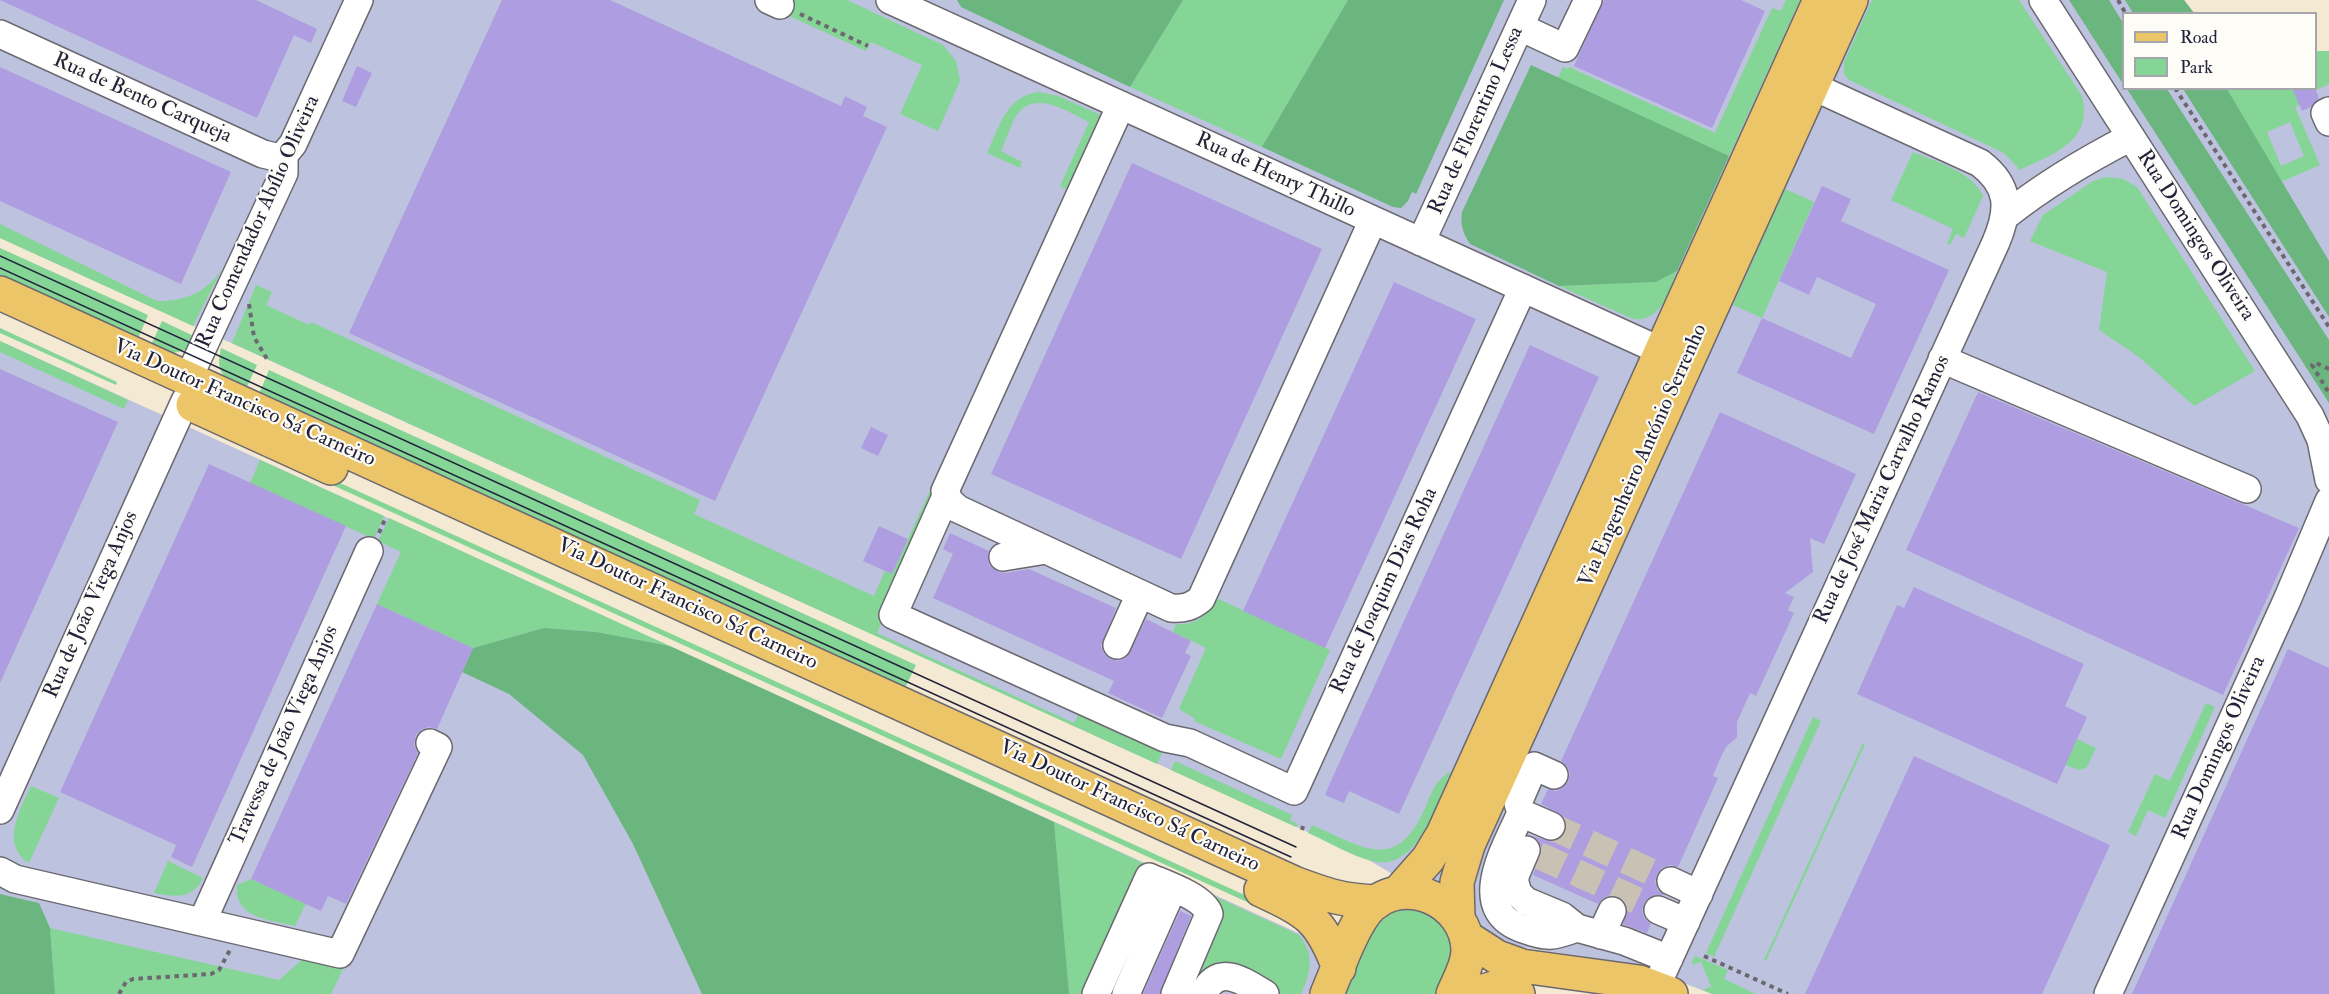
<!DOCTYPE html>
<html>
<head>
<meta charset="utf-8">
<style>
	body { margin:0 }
	#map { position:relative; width:2329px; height:994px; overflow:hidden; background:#f4e9d3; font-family:"IM FELL Double Pica",serif }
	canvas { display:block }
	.legend { position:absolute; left:2122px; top:12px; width:195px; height:78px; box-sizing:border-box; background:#fdfcf7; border:2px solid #a5a5ac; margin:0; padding:8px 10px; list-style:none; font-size:18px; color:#22223b }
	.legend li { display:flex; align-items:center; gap:12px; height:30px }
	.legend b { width:30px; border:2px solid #a5a5ac }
</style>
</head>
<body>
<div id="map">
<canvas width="2329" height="994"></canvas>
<ul class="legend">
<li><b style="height:8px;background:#edc569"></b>Road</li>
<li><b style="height:16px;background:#84d596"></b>Park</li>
</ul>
</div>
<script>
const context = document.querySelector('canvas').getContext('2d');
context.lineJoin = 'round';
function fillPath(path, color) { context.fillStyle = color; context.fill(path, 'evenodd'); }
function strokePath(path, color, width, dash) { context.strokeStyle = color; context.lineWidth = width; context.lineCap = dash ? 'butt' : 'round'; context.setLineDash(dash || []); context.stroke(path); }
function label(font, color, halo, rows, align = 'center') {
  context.font = font + ' "IM FELL Double Pica",serif'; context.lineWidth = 4.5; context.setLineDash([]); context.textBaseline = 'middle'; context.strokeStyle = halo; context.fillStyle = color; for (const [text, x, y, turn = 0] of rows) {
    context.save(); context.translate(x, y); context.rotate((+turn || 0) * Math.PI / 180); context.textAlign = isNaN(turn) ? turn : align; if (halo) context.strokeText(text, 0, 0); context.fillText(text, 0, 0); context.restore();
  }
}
fillPath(new Path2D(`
	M0,0H2184L2194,13L2124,14V88H2316V51H2329V994H1712L1634,964L1514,946L1367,859L0,238Z
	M0,341L1296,932L1461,994H0Z`), '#bdc3de');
fillPath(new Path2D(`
	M782,0H847L943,45L956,61L960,81L938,131L900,114L922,65L871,42L866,51L778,11Z
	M1183,0H1348L1262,147L1130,87Z
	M1786,0H1800L1729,156L1558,78L1563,67L1568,69L1569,67L1715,133L1772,8L1781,11Z
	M1872,0H2019L2082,96C2094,141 2053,154 2020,170L2004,153L1849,80L1844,74V62Z
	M2316,51H2329V84L2316,90Z
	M2227,89H2296L2300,105L2295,107L2320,165L2281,182ZM2290,122L2304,156L2281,166L2267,132Z
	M1039,92L1058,96L1103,116L924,509L931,513L877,633L1074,723L1081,709L1164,748L1157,764L232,343L256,285L272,292L266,305L309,325L311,322L700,500L694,514L874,596L885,571L892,574L1067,190L1060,186L1089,122C1068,112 1034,88 1016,116C1010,127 1006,140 1001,151L1022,162L1020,168L987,153C999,127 1007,95 1039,92Z
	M1913,152C1936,162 1972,171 1983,196L1964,238L1956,234L1950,245L1947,244L1953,229L1891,200Z
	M2107,177L2123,179L2137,187L2255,371L2194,406L2139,357L2099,330L2107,272L2030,241L2043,215L2093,181Z
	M1785,189L1814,202L1762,318L1733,305Z
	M0,224L157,301C185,302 209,291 223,267L193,326L0,238Z
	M0,248L148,315L136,343L0,281Z
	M1677,271C1668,292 1662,322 1633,319L1559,286L1656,282Z
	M162,321L198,338L185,350L170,354L151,345Z
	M0,328L117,382L116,385L0,333Z
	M0,341L128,400L124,409L0,352Z
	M221,348L257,365L246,389C224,379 215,374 221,348Z
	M269,370L916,665L905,688L259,394Z
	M239,437L1271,907L1269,912L238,442Z
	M260,460L384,516L374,539L250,483Z
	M389,518L670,646L596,632L544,628L473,648L377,604L401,552L378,541Z
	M1216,598L1330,650L1281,759L1194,721V718L1179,709L1206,648L1173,632L1176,624C1197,625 1207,616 1216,598Z
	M2206,703L2215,707L2165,818L2148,810L2136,836L2128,832L2155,774L2170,781Z
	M1813,717L1821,721L1714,957L1706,953Z
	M2077,739L2096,748L2087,767L2080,770L2065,765Z
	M1863,743L1865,744L1766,961L1764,960Z
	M1175,761L1292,815L1290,820L1298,824L1296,827L1171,770Z
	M1451,771C1437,802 1418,873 1372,861C1351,856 1329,842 1308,833L1312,825C1363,847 1396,874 1425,808C1433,790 1434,782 1451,771Z
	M31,786L59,798L29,863C0,845 20,809 31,786Z
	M1054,822L1299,935C1315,955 1311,972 1301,994H1281L1276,989L1223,962L1213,965L1200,975L1192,972L1218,916L1152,871L1090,994H1069Z
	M168,861L203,878C192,900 175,897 154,893Z
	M251,879L306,903L295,926C271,920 234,919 237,885Z
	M1408,908C1432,911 1454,928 1451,955C1449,968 1440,982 1435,994H1344C1358,962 1369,913 1408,908Z
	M50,928L279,980L304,958L344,967L331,994H55Z
	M1695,956L1728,970L1724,979L1756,994H1712L1703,990L1711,986L1701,962L1693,965L1692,962Z`), '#84d596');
fillPath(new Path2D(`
	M957,0H1183L1130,87L961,7Z
	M1348,0H1504L1416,194L1412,192L1408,201L1401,208L1393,207L1262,147Z
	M2069,0H2109L2123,23V84Z
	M2125,0H2184L2194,13H2133Z
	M1531,65L1729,156L1677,271L1656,282L1559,286L1470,244C1463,233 1460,225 1462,212Z
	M2127,89H2167L2329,340V403Z
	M2183,89H2227L2329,261V317Z
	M544,628L596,632L670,646L1054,822L1069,994H702L633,844L583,755L509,694L462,672L473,648Z
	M0,894L39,903L50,928L55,994H0Z`), '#6bb67f');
fillPath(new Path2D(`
	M0,0H256L317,29L311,43L294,35L257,118Z
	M502,0H610L841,106L845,96L867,107L863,116L887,127L715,501L349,333Z
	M1604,0H1741L1765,11L1712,128L1574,66Z
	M357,66L372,73L356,107L342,101Z
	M0,67L231,172L181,284L0,201Z
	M2292,88H2315L2319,98L2311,107L2302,111Z
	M1132,163L1322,249L1181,559L991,474Z
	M1822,186L1851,199L1841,221L1949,270L1874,434L1737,373L1762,318L1851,358L1876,304L1817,277L1809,295L1779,281Z
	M1394,282L1476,319L1325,648L1243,611Z
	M1530,345L1599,377L1399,814L1349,791L1344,803L1325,795L1330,783Z
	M0,369L118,422L0,683Z
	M1978,392L2299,528L2223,695L1906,550Z
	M1720,412L1856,474L1824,544L1810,538L1813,572L1785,593L1794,597L1788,610L1794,613L1756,696L1750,693L1737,722V737L1726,747L1719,761L1713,776L1718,778L1678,867L1670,865L1662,868L1657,875L1655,882L1658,890L1665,895H1656L1648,898L1644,903L1642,912L1645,919L1651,924L1647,933L1623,924L1628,909L1625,902L1619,897L1610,895L1602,899L1598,904L1533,875L1542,849L1538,840L1528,835L1552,842L1560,839L1565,833L1567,824L1563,816L1541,804L1548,789L1556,791L1564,787L1568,782L1570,773L1566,765L1561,761Z
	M871,427L888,435L878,456L861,448Z
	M209,464L346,526L192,867L171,857L176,845L60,792Z
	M879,526L908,539L892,574L863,561Z
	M950,533L989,551L988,560L990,566L997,571L1006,573L1029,569L1116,608L1101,646L1104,654L1110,659L1118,661L1127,657L1146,619L1191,641L1185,653L1191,656L1162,718L1108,693L1114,681L933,598L953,554L943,549Z
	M1914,587L2084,664L2065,706L2087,717L2057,784L1857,694L1897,605L1904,608Z
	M377,604L473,648L437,729L428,727L422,730L416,735L414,745L418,753L346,904L328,896L321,911L251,879Z
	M2288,649L2329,668V994H2132Z
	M1914,756L2110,845L2042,994H1805Z
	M1180,911L1191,916L1160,994H1143Z`), '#ae9ee1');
strokePath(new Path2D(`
	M1551,826L1671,881
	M1538,855L1658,910`), '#cac1b5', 27, [27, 14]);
const minor = new Path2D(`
	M769,0L780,5
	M890,0L1661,351
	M2043,0L2310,416L2321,440L2329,480
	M1520,27L1565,48L1588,0
	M0,34L263,154L276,157L284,155
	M1121,105L945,491L950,502L958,509L1171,608C1184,609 1191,607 1201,599L1373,220
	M2329,111L2325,113L2329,122
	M2004,217C2044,185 2086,160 2131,137
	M1421,242L1532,0
	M1942,359L2247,489
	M188,379L284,173V155L293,144L359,0
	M946,496L893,615L1165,738L1190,743L1294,791L1523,288
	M1003,557L1046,550
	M1117,645L1140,594
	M1554,775L1534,766L1518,803L1521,813C1506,847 1467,910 1523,929C1548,938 1552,937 1577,928
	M0,810L185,401
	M1521,813L1551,826
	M1526,850L1515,876V883L1518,893L1526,901L1562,916L1577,928L1624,941L1669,959
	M0,871L15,879L340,954L438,747L430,743
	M1671,881L1699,894
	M1658,910L1686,922
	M202,922L369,551
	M1601,935L1612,911
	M1656,987L1996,242C2010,209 2010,186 1980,163L1812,86
	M1096,994L1149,877C1165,884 1204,897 1209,914L1175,994
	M1126,994L1173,888
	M1203,994C1219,963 1242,980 1265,994
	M2108,994L2287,600L2329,501`);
const major = new Path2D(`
	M0,293L1294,883C1326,895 1343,901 1377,902
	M193,405L331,468
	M1261,890C1308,912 1320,918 1339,968
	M1398,893L1428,859L1443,834L1820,0
	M1458,918L1457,882L1468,845L1851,0
	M1466,937L1497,957L1522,966L1639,982L1671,994
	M1327,994C1337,971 1353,924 1370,907C1406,873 1467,902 1468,950C1468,966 1459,980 1453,994
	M1472,994L1494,988L1518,994`);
strokePath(minor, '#6c6870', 30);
strokePath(major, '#6c6870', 36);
strokePath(new Path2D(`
	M2118,0L2126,14
	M800,14L868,46
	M2175,88L2329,327
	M249,304L254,337L267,359
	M2329,369L2316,363L2312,365L2329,393
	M379,533L386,517
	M1302,830L1303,826
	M1704,956L1788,994
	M119,994L126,982L133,979L211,974L219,970L230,950`), '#6c6870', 4, [4.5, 4.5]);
strokePath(minor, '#fff', 27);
strokePath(major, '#edc569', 33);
strokePath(new Path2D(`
	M0,256L1296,847
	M0,268L1291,857`), '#22223b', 1.5);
label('21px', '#22223b', '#fdfcf7', [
	["Rua de Bento Carqueja",142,99,24],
	["Rua de Florentino Lessa",1477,121,-66],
	["Rua de Henry Thillo",1275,176,25],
	["Rua Comendador Abílio Oliveira",259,222,-66],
	["Rua Domingos Oliveira",2195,236,57],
	["Via Doutor Francisco Sá Carneiro",244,404,24],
	["Via Engenheiro António Serrenho",1644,456,-66],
	["Rua de José Maria Carvalho Ramos",1883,490,-65],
	["Rua de Joaquim Dias Roha",1385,591,-65],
	["Rua de João Viega Anjos",92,605,-66],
	["Via Doutor Francisco Sá Carneiro",687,605,25],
	["Travessa de João Viega Anjos",285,736,-66],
	["Rua Domingos Oliveira",2220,748,-66],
	["Via Doutor Francisco Sá Carneiro",1129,807,25]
]);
</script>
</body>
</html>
